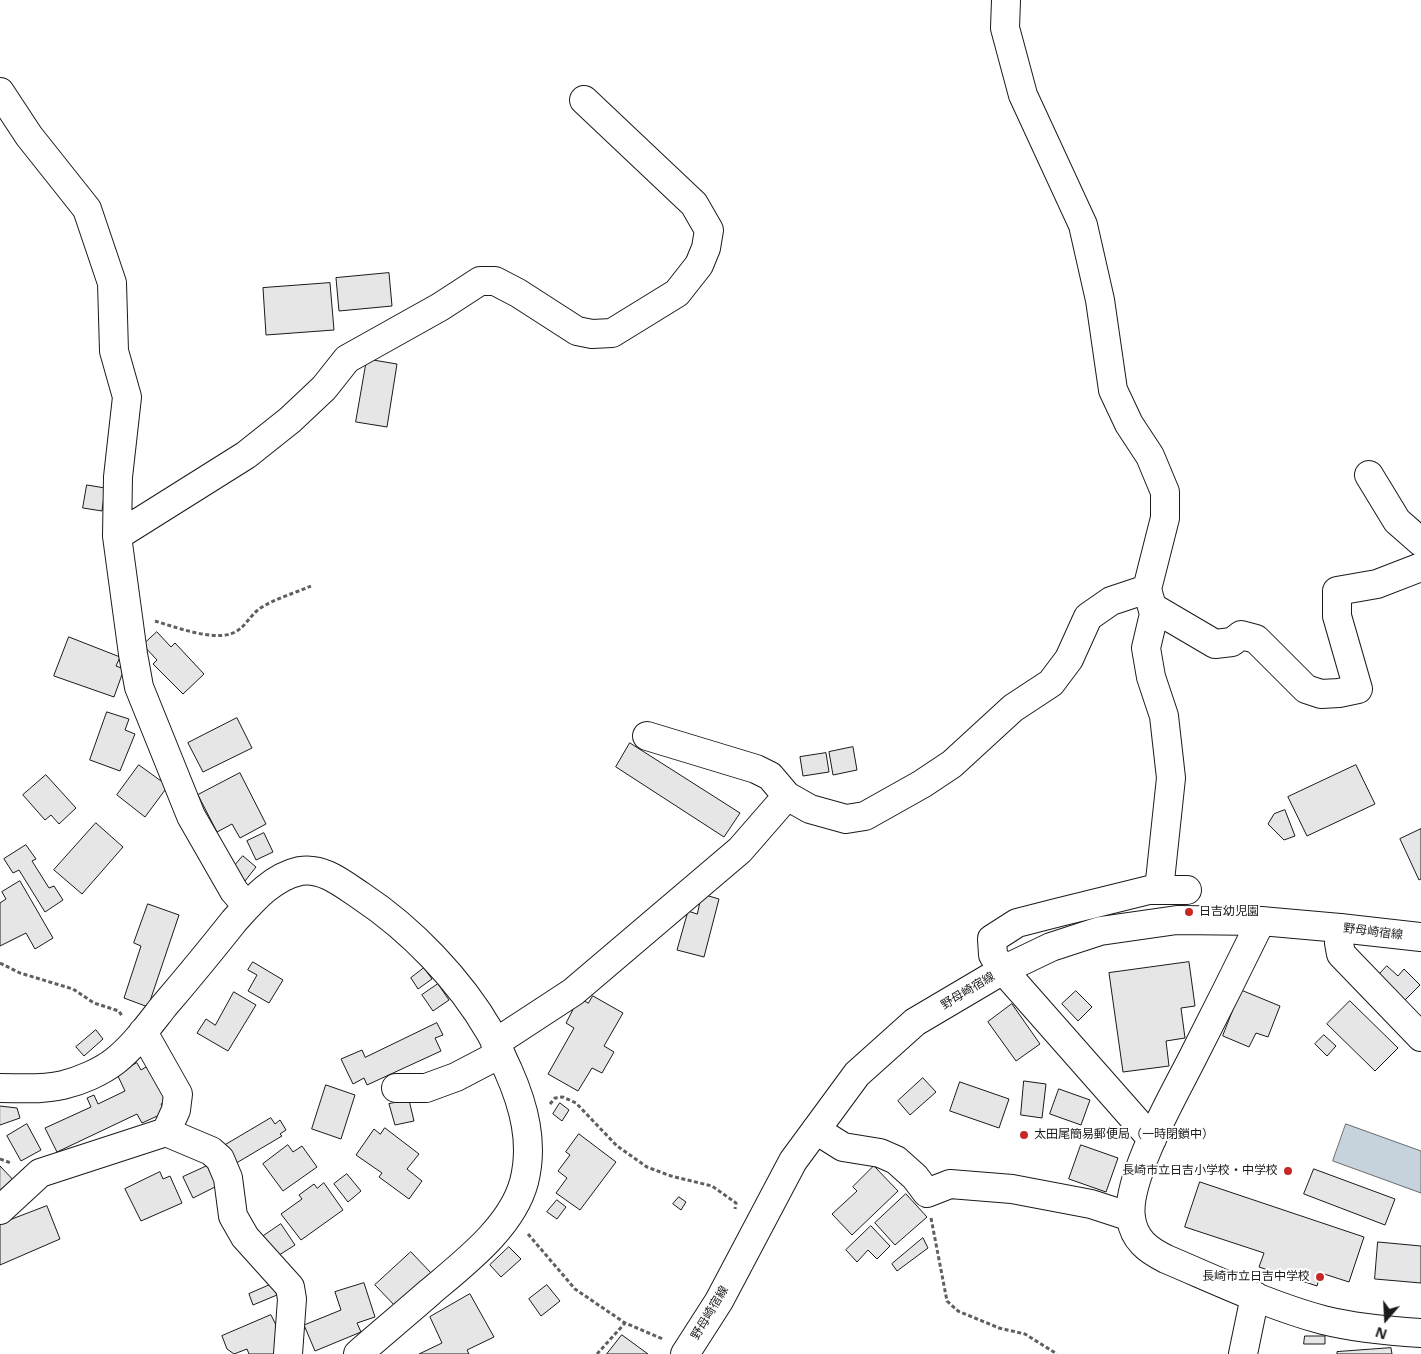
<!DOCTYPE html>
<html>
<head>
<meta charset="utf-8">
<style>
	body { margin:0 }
	#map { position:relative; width:1421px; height:1354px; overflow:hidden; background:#fff; font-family:"Open Sans",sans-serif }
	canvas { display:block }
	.north { position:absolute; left:1361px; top:1294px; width:50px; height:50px; -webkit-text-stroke:4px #fff; paint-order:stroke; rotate:199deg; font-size:14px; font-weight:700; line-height:20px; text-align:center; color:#1a1a1a }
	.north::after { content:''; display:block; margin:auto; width:18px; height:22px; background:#1a1a1a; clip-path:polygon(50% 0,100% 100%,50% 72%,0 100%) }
</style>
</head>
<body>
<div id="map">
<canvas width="1421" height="1354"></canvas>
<div class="north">N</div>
</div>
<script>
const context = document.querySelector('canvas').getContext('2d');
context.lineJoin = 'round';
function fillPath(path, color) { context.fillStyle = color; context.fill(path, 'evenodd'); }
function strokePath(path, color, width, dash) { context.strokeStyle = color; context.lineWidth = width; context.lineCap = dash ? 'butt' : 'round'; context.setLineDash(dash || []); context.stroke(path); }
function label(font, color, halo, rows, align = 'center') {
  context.font = font + ' "Open Sans","Noto Sans JP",sans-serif'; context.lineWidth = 4; context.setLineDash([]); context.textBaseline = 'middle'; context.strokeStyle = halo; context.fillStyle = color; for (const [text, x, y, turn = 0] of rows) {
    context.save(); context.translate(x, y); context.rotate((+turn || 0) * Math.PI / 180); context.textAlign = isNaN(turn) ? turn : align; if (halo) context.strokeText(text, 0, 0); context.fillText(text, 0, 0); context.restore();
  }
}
const water = new Path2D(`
	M1346,1124L1421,1151V1193L1333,1161Z`);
fillPath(water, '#c6d2dc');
strokePath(water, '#6a6a6a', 1);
const building = new Path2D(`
	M389,273L392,306L339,311L336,278Z
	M330,283L334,330L266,335L263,288Z
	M367,359L397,364L387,427L356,422Z
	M87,485L105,488L102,511L83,508Z
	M157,632L171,647L175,643L204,674L183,694L153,664L157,660L143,645Z
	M69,637L120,657L116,666L124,669L114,697L54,676Z
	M107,712L129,719L125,730L135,734L120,771L90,760Z
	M237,718L252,748L203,772L188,743Z
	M630,743L740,813L724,837L616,767Z
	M853,747L857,770L833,775L829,752Z
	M826,753L829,772L803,776L800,757Z
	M139,765L168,786L145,817L117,795Z
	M1356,765L1375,804L1307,836L1288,797Z
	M240,773L266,824L240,838L232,824L217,832L198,795Z
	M46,775L76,808L59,824L51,815L45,820L23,795Z
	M1285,810L1295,836L1284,840L1268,824L1274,814Z
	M96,823L123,847L82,894L54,870Z
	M1421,829V879L1419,880L1400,839Z
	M264,833L273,852L256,860L247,841Z
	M26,845L36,859L32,861L49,888L54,886L63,900L45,912L19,870L13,873L4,859Z
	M243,856L256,867L245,881L231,870Z
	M20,881L53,938L35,949L26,933L0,946V903L6,899L2,892Z
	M702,894L719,899L704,957L677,950L688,911L697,914Z
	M148,904L179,915L148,1007L124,998L141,946L134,943Z
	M253,962L283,980L269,1003L248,991L257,975L248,970Z
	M1189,962L1195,1006L1181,1008L1185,1038L1166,1041L1169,1066L1123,1072L1109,973Z
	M1387,966L1398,976L1404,969L1420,985L1402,1003L1376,978Z
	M424,968L432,979L418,989L411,978Z
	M438,984L449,1000L433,1011L422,995Z
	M1241,990L1280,1006L1268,1037L1256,1033L1249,1047L1223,1036Z
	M1076,991L1092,1007L1078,1021L1062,1004Z
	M234,992L256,1005L228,1051L197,1033L206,1019L215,1025Z
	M593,996L623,1013L604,1046L614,1052L602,1073L592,1068L578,1091L548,1074L574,1028L566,1023L579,998L588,1003Z
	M1350,1001L1398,1048L1375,1071L1327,1024Z
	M1012,1004L1040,1044L1016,1061L988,1022Z
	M437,1023L443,1035L435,1038L441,1051L367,1085L364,1078L353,1084L341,1059L362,1050L365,1057Z
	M96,1030L103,1039L84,1056L76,1047Z
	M1324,1035L1336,1046L1327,1056L1315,1044Z
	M137,1063L141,1070L151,1064L171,1098L161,1104L166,1112L142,1123L137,1114L57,1152L45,1128L91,1107L87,1098L94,1095L98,1104L125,1091L117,1074Z
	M923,1078L936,1092L910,1115L898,1101Z
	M1024,1081L1046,1084L1042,1118L1021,1115Z
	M960,1082L1009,1099L999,1128L950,1111Z
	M326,1085L355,1095L341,1139L312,1129Z
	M1059,1089L1090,1100L1081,1125L1050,1114Z
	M409,1100L414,1121L395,1125L389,1104Z
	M560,1103L569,1110L562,1121L553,1114Z
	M0,1106L17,1108L20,1118L0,1125Z
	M271,1118L275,1124L280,1120L286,1130L280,1134L282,1136L233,1165L222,1147Z
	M27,1124L41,1150L21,1161L7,1136Z
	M385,1128L419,1154L407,1169L422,1181L409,1199L379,1177L382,1173L356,1155L374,1129L380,1134Z
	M579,1134L616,1162L580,1210L556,1193L567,1178L558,1171L570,1155L566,1152Z
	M288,1145L293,1152L302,1146L317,1167L283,1191L263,1164Z
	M1081,1145L1118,1158L1106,1192L1069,1179Z
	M0,1166L18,1185L0,1201Z
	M207,1166L217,1186L193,1198L183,1177Z
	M874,1166L898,1191L852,1235L832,1214L857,1191L853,1187Z
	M1314,1169L1395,1199L1385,1225L1304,1194Z
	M160,1172L163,1179L170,1176L182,1203L141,1221L125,1189Z
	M347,1174L361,1191L348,1202L334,1184Z
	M1200,1182L1364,1237L1349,1282L1321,1273L1317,1286L1259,1267L1264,1253L1185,1227Z
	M324,1183L343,1210L301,1240L281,1214L302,1199L299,1195L314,1184L317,1188Z
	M906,1194L927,1217L895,1245L875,1223Z
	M679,1197L686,1202L681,1210L673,1204Z
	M557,1200L566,1207L557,1219L547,1212Z
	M47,1206L60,1239L0,1265V1224Z
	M281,1224L295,1245L276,1257L262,1237Z
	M871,1226L890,1246L877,1259L868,1250L857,1262L846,1250Z
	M923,1238L928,1248L897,1271L892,1264Z
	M1378,1242L1421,1246V1283L1375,1279Z
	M509,1247L521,1259L501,1277L490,1265Z
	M411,1252L432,1274L396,1307L375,1285Z
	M364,1283L375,1317L357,1323L361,1332L315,1351L304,1325L341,1310L335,1292Z
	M272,1284L277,1295L253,1305L249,1294Z
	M547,1285L560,1301L541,1316L529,1299Z
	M470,1294L494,1337L467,1350L469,1354H419L442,1343L430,1317Z
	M271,1315L280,1333L275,1354H249L247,1349L234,1354L227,1349L222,1336Z
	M622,1335L648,1354H607Z
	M1305,1336H1325V1344H1304Z
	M1391,1348L1392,1354H1337V1352Z`);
fillPath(building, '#e6e6e6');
strokePath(building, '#1a1a1a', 1);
const minor = new Path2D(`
	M1006,0L1005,28L1023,95L1083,225L1100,300L1113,390L1129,424L1150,456L1165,492V518L1147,589L1154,614L1146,648L1151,677L1164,716L1171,778L1159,890
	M0,92L29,136L87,209L112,283L114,351L127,397L118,477L117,536L133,654L139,687L191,816L234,891L247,906
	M1369,475L1397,521L1421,542
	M117,536L246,455L290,420L324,388L347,359L440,307L480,281H495L518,293L577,331L592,334L612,333L677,293L699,265L706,248L709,230L694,204L584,100
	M1152,607L1215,644L1232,642L1241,635L1256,639L1306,689L1321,694L1339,693L1358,689L1337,616V591L1377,584L1421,567
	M647,736L756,769L770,776L787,796L810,809L846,819L865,816L922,784L952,764L1013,708L1051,683L1069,659L1088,617L1111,601L1147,589
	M1261,921C1239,966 1216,1012 1193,1057C1175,1093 1125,1179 1131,1218C1134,1240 1148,1250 1166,1259C1216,1280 1270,1306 1323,1320C1355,1328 1388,1331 1421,1333
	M1340,928L1339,943L1341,954L1421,1037
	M143,1032L178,1094L176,1110L166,1132L211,1151L220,1159L228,1178L233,1216L245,1237L290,1287L292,1299L288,1354
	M495,1043L573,992L740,850L787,796
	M0,1088C21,1088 42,1090 63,1085C80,1081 101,1072 115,1061C134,1046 149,1025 164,1006C188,978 211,950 234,921C252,901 272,877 300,871C323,867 343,884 361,896C411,929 460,980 490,1032C497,1044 502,1058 508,1070C524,1106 534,1143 524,1182C512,1227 464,1263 430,1292C406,1313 382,1333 358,1354
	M396,1088H426L456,1077L500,1054
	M816,1130L843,1147L880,1153L896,1160L915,1177L927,1193L950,1184L1012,1189L1091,1204L1131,1217
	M1152,1139L1003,970L993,955L992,939L1017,923L1056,913L1149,890H1187
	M0,1210L40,1173L166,1132
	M1243,1354L1255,1296`);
const major = new Path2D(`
	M685,1354L719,1301L793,1161L857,1074L915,1022L1003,970L1051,947L1100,931L1177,920L1261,921L1340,928L1421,937`);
strokePath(minor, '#1a1a1a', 30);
strokePath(major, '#1a1a1a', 30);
strokePath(new Path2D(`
	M155,621C175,627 210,640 230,634C245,630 249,615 262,607C277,598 295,593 311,586
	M0,963L20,973L73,989L94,1003L119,1011L122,1016
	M550,1104L555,1098L563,1097L576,1103L617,1146L647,1167L671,1176L712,1186L736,1203L735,1209
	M0,1159L11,1163
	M931,1218L947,1301L958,1311L999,1328L1025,1334L1057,1354
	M528,1234L575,1289L625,1323L663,1339
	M597,1354L625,1323`), '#5f5f5f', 3, [4, 2.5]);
strokePath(minor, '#fff', 28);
strokePath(major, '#fff', 28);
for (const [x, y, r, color] of [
	[1189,912,5,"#c62828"],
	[1024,1135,5,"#c62828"],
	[1288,1171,5,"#c62828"],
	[1320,1277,5,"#c62828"]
]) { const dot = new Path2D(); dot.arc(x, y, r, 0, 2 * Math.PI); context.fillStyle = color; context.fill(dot); strokePath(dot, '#fff', 2); }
label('12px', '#1a1a1a', '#fff', [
	["日吉幼児園",1199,912],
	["太田尾簡易郵便局（一時閉鎖中）",1034,1135],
	["長崎市立日吉小学校・中学校",1278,1171,"right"],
	["長崎市立日吉中学校",1310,1277,"right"]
], 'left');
label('12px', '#1a1a1a', '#fff', [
	["野母崎宿線",1373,932,7],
	["野母崎宿線",968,991,-31],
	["野母崎宿線",710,1313,-59]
]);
</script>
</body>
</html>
